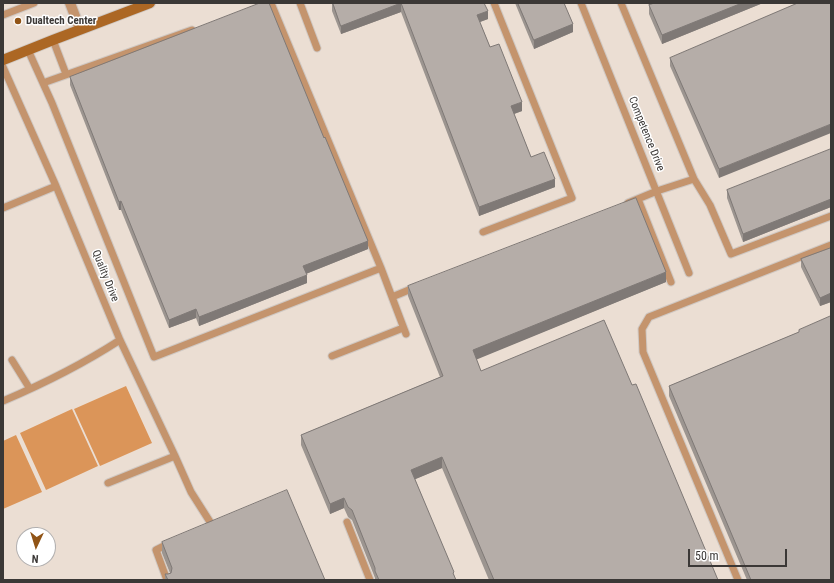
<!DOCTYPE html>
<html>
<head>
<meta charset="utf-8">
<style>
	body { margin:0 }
	#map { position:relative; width:834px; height:583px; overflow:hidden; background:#f4ece6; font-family:"Roboto Condensed",sans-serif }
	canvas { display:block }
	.frame { position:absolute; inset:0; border:4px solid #3b3836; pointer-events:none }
	.north { position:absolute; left:16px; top:527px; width:40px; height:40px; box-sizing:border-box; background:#fff; border:1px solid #b1afaf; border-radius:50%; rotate:184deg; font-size:11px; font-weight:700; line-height:16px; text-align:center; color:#3b3836 }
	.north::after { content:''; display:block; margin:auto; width:14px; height:18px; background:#915416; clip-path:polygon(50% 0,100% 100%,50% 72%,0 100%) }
	.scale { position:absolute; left:688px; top:549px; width:99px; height:18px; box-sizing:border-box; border:2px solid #3b3836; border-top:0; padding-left:5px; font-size:12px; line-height:14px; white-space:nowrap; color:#3b3836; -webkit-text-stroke:3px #fff; paint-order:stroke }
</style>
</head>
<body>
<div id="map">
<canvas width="834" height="583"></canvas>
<div class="frame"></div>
<div class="north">N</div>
<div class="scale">50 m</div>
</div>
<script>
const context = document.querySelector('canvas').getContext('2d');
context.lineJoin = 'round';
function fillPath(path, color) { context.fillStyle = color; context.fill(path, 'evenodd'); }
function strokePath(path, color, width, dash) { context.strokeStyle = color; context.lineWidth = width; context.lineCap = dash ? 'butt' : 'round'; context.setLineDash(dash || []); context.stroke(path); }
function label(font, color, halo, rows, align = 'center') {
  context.font = font + ' "Roboto Condensed",sans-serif'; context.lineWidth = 3; context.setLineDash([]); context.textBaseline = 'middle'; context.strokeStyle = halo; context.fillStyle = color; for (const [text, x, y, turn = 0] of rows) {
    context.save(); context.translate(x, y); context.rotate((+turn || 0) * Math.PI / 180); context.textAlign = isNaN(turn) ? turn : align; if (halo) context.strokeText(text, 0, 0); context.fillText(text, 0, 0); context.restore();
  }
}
fillPath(new Path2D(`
	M3,3H831V580H3ZM24,535H48V559H24Z`), '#ebded3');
fillPath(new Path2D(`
	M126,386L152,443L100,466L74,409Z
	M72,409L98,466L46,490L20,433Z
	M16,435L42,492L3,509V441Z`), '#db9559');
const lane = new Path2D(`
	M271,3L381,268L406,334
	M300,3L317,48
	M581,3L689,273
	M621,3L694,179L710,205L731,254L831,216
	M3,15L34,3
	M53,40L66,74
	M28,50L52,103L154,357L381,268
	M3,67L56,186L120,340L175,456L191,492L212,525
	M43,83L192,30
	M638,199L671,282
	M628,203L657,191L694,179
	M3,208L56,186
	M483,232L572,198L494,3
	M392,297L416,287
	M332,356L403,328
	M12,360L30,389
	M3,401C43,384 83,364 120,340
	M108,483L175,456
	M347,522L370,580
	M167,580L156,550L170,543
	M738,580L643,352L642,329L649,317L831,245`);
const street = new Path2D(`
	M70,3L80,29`);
const secondary = new Path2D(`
	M3,60L53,40L150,3`);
strokePath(lane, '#cfc8c3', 9);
strokePath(street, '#cfc8c3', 12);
strokePath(secondary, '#cfc8c3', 12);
strokePath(lane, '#c4946d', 7);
strokePath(street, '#c4946d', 10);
strokePath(secondary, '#ac6724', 10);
fillPath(new Path2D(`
	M332,3H484L488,19L480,22L490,47L522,111L514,114L531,157L555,187L479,216L401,12L341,34L332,11Z
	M515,3H564L573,32L534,49Z
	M654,3H763L662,44L649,14V5Z
	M798,3L719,178L670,66V58Z
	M70,77L324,138L368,249L306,274L307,283L199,326L196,318L169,328L121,210H119L70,85Z
	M831,149V207L743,242L727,198V190Z
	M831,248V302L820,306L801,267V259Z
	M666,282L476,359L481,371L632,385L718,580H489L442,468L415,479L456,580H375V578L352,520L348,517L344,508L330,514L301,445V435L440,377L408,296V286Z
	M831,316V580H747L669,396V386L799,332V330Z
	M162,542L325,580H165V574H168L170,573L162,553Z`), '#9c9590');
fillPath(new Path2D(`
	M401,3V12L341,34V26Z
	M742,3H763L662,44V35Z
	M488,11V19L477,23V15Z
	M573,24V32L534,49V40Z
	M522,102V111L511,115V106Z
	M831,124V133L719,178V169Z
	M555,179V187L479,216V207Z
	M831,199V207L743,242V234Z
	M121,201V210H119V202Z
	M368,241V249L303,275V266Z
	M666,272V282L473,361V350Z
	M307,275V283L199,326V317Z
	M831,293V302L820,306V298Z
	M196,309V318L169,328V320Z
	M442,457V468L411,481V470Z
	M344,498V508L330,514V504Z`), '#7f7976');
const building = new Path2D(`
	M260,3H269L324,138L325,137L368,241L303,266L307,275L199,317L196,309L169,320L121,201L119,202L70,77Z
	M333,3H484L488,11L477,15L490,47L499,44L522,102L511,106L531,157L544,152L555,179L479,207L401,3L341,26Z
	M518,3H564L573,24L534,40Z
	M655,3H742L662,35L649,5Z
	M798,3H831V124L719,169L670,58Z
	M831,149V199L743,234L727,190Z
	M636,198L666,272L473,350L481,371L604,320L632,385L636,384L718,580H494L442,457L411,470L454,572L453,573L456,580H379L375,571V568L352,510L348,507L344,498L330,504L301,435L443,376L408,286Z
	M831,248V293L820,298L801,259Z
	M831,316V580H751L669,386L799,332V330Z
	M287,490L325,580H168L165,574H168L171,573L172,568L162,542Z`);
fillPath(building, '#b5ada8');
strokePath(building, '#7f7976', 1);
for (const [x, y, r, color] of [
	[18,21,4,"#915416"]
]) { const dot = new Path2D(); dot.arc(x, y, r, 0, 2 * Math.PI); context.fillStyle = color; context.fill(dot); strokePath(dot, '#fff', 1.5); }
label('bold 11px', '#3b3836', '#fff', [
	["Dualtech Center",26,21]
], 'left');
label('11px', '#3b3836', '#fff', [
	["Competence Drive",646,134,68],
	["Quality Drive",105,276,68]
]);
</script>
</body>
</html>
